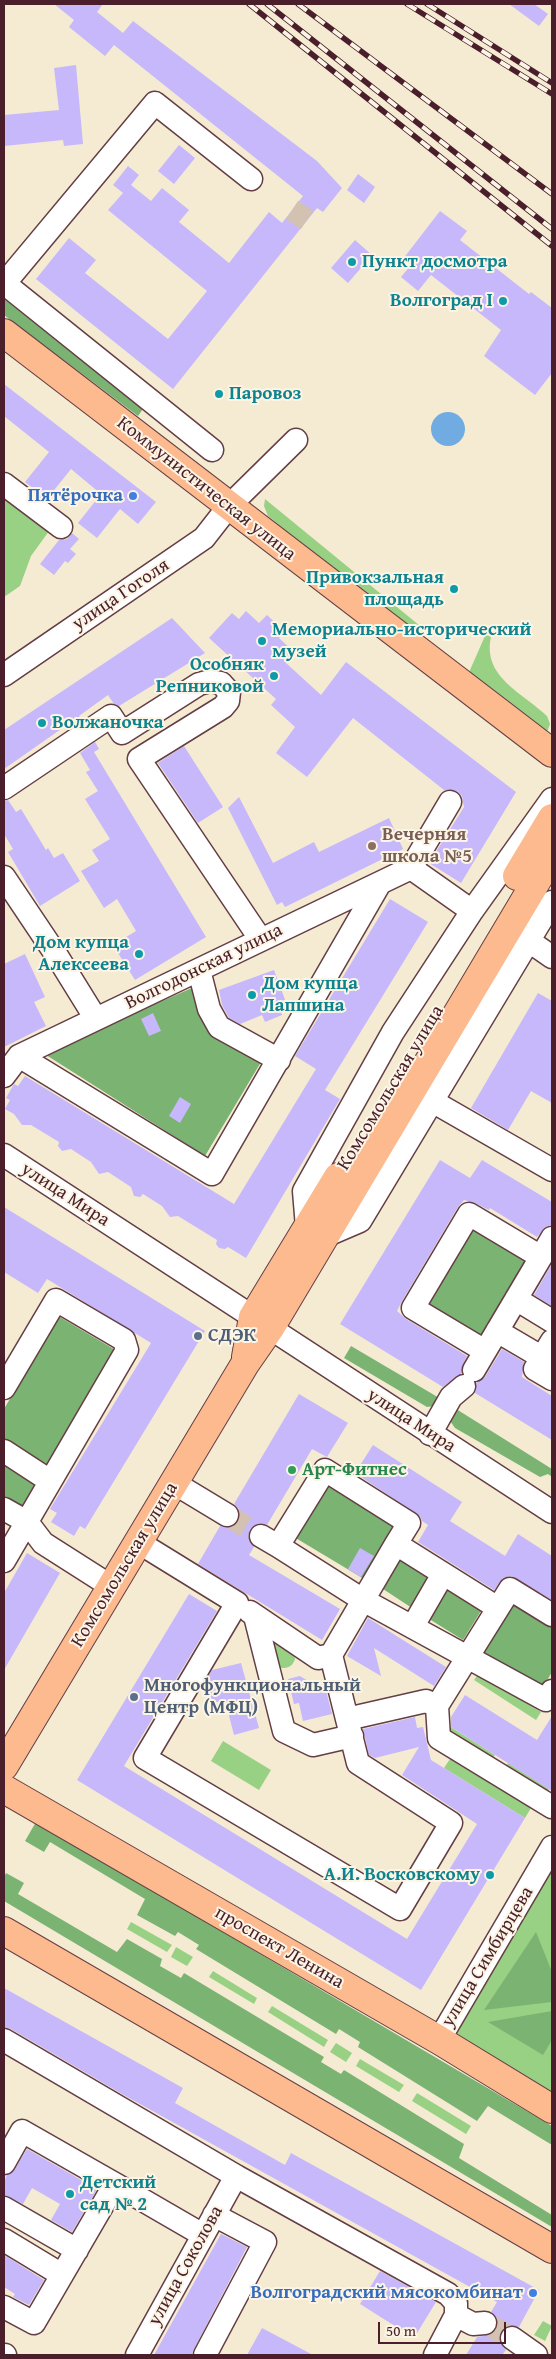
<!DOCTYPE html>
<html>
<head>
<meta charset="utf-8">
<style>
	body { margin:0 }
	#map { position:relative; width:556px; height:2359px; overflow:hidden; background:#f5ebd3; font-family:"Gentium Book Plus",serif }
	canvas { display:block }
	.frame { position:absolute; inset:0; border:5px solid #4a1f2b; pointer-events:none }
	.scale { position:absolute; left:378px; top:2322px; width:128px; height:22px; box-sizing:border-box; border:2px solid #4a1f2b; border-top:0; padding-left:6px; font-size:15px; line-height:18px; white-space:nowrap; color:#4a1f2b; -webkit-text-stroke:4px #fcf5e5; paint-order:stroke }
</style>
</head>
<body>
<div id="map">
<canvas width="556" height="2359"></canvas>
<div class="frame"></div>
<div class="scale">50 m</div>
</div>
<script>
const context = document.querySelector('canvas').getContext('2d');
context.lineJoin = 'round';
function fillPath(path, color) { context.fillStyle = color; context.fill(path, 'evenodd'); }
function strokePath(path, color, width, dash) { context.strokeStyle = color; context.lineWidth = width; context.lineCap = dash ? 'butt' : 'round'; context.setLineDash(dash || []); context.stroke(path); }
function label(font, color, halo, rows, align = 'center') {
  context.font = font + ' "Gentium Book Plus",serif'; context.lineWidth = 4; context.setLineDash([]); context.textBaseline = 'middle'; context.strokeStyle = halo; context.fillStyle = color; for (const [text, x, y, turn = 0] of rows) {
    context.save(); context.translate(x, y); context.rotate((+turn || 0) * Math.PI / 180); context.textAlign = isNaN(turn) ? turn : align; if (halo) context.strokeText(text, 0, 0); context.fillText(text, 0, 0); context.restore();
  }
}
fillPath(new Path2D(`
	M4,492L52,527L31,556L20,586L4,597Z
	M265,499L425,630L416,635L411,634L268,516L264,506Z
	M488,635L491,637C482,677 523,693 547,716L550,724L546,735L470,677V670L485,636Z
	M270,1639L294,1654L295,1659C292,1669 284,1669 275,1667Z
	M479,1673L541,1712L536,1720L474,1680Z
	M446,1724L495,1755L490,1763L449,1737Z
	M223,1741L271,1770L259,1790L211,1761Z
	M450,1759L531,1808L525,1818L444,1768Z
	M508,1763L549,1789L544,1796L504,1770Z
	M552,1856V2100L447,2037Z
	M131,1922L172,1945L167,1952L127,1929Z
	M176,1947L193,1957L187,1966L171,1957Z
	M213,1971L257,1998L254,2004L209,1977Z
	M272,2006L328,2040L324,2047L268,2012Z
	M336,2043L352,2053L346,2062L330,2052Z
	M360,2059L404,2085L399,2092L356,2066Z
	M417,2093L471,2126L466,2134L412,2101Z
	M543,2321L552,2326L545,2341L534,2335Z`), '#98d184');
fillPath(new Path2D(`
	M5,297L147,403L138,416L4,315Z
	M192,988L211,1032L261,1062L205,1156L43,1053Z
	M470,1226L527,1260L480,1339L423,1305Z
	M58,1316L117,1351L50,1466L4,1439V1409Z
	M351,1346L441,1399L434,1406L427,1407L344,1358Z
	M453,1407L552,1469V1477L548,1474L540,1477L455,1428L448,1418Z
	M4,1457L43,1481L23,1514L4,1502Z
	M327,1482L397,1524L364,1579L294,1537Z
	M401,1554L436,1576L415,1610L380,1587Z
	M447,1583L484,1606L463,1640L426,1617Z
	M512,1596L552,1620V1672L542,1689L479,1650Z
	M36,1822L552,2126V2145L488,2106L477,2121L358,2047L360,2042L339,2029L336,2034L196,1949L199,1945L178,1932L175,1936L137,1915L145,1899L50,1842L44,1852L25,1841Z
	M6,1873L24,1883L18,1894L117,1952L127,1939L162,1959L160,1966L181,1978L184,1973L324,2057L321,2062L341,2074L344,2070L464,2144L459,2158L552,2215V2227L4,1901V1878Z
	M536,1932L552,1972V2002L484,2010Z
	M552,2011V2040L543,2055L488,2022Z`), '#7ab372');
fillPath(new Path2D(`
	M431 429a17 17 0 1 1 34 0a17 17 0 1 1-34 0Z`), '#70abe1');
fillPath(new Path2D(`
	M54,4H103L97,12L123,33L133,21L317,161L342,188L323,212L317,208L173,389L36,279L69,238L96,260L85,273L168,339L207,291L108,210L123,193L113,185L128,166L139,175L131,185L151,201L162,188L189,210L179,222L229,263L269,212L282,223L303,196L114,45L105,56L69,27L74,20Z
	M509,4H534L548,14L539,26Z
	M76,65L83,144L64,146L63,140L4,146V115L59,110L54,68Z
	M179,145L195,158L174,184L158,171Z
	M358,174L375,187L364,203L347,190Z
	M440,211L467,231L460,240L529,294L531,292L552,308V373L535,395L484,356L501,330L431,275L418,291L401,277L411,265L403,259Z
	M355,240L372,255L348,283L331,268Z
	M4,384L156,502L138,524L120,509L97,538L78,523L101,494L71,469L47,499L25,482L49,452L4,416Z
	M72,533L79,539L70,549L76,554L68,563L65,561L54,575L40,564L59,540L67,539Z
	M246,611L259,623L267,615L285,632L279,638L295,653L286,663L321,695L346,662L516,792L461,883L429,863L464,807L462,796L457,791L444,790L353,718L307,777L276,753L295,727L271,705L276,699L209,638L232,613L239,619Z
	M172,618L205,653L119,706L114,704L108,695L79,716L82,720L66,730L64,727L4,769V730Z
	M95,742L99,749L94,752L206,937L135,980L113,945L136,931L117,899L104,908L81,871L99,861L92,850L110,839L85,799L98,791L86,772L90,770L80,753Z
	M184,746L223,807L198,823L158,763Z
	M239,797L273,863L314,842L319,852L389,818L403,849L285,907L282,902L277,905L228,808Z
	M8,800L16,812L21,809L46,850L48,848L54,858L63,853L80,881L40,906L8,852L13,849L4,834V801Z
	M390,899L428,922L325,1090L340,1099L246,1258L228,1247L225,1249L219,1248L216,1244L217,1240L178,1216L170,1217L162,1206L143,1194L140,1197L134,1196L131,1187L108,1172L99,1174L91,1162L71,1149L62,1151L58,1146L59,1142L31,1125H22L14,1114L5,1109L10,1100L6,1098L14,1084L18,1086L25,1076L234,1204L316,1069L295,1056Z
	M25,954L45,997L34,1002L46,1026L4,1047V964Z
	M274,970L287,1005L280,1008L282,1015L265,1022L262,1015L240,1024L229,1018L222,1005L219,990Z
	M538,993L552,1001V1103L531,1091L508,1130L471,1108Z
	M153,1013L161,1031L149,1036L141,1019Z
	M180,1097L191,1104L180,1123L169,1116Z
	M440,1160L470,1178L482,1160L552,1202V1225L545,1227L537,1237L490,1208L489,1210L475,1203L464,1200L458,1207L402,1301L397,1311L406,1319L467,1356L463,1364L462,1373L443,1387L340,1324Z
	M4,1207L205,1331L85,1529L80,1526L74,1536L51,1522L57,1513L50,1509L151,1343L47,1279L38,1293L4,1272Z
	M552,1264V1306L534,1295Z
	M502,1349L524,1362L522,1377L552,1396V1440L475,1393L476,1383L485,1377Z
	M299,1394L348,1423L327,1457L312,1449L267,1525L261,1523L250,1529L248,1536L254,1547L249,1555L340,1609L322,1640L198,1564L220,1526L233,1527L238,1521L239,1509L234,1504Z
	M373,1445L462,1502L450,1521L505,1556L518,1534L552,1556V1600L511,1576L503,1578L494,1590L418,1542L428,1525L422,1521L420,1516L355,1473Z
	M360,1548L374,1556L361,1577L348,1569Z
	M27,1553L60,1573L4,1670V1593Z
	M189,1594L217,1611L124,1766L407,1939L477,1824L402,1775L419,1747L375,1758L369,1755L363,1729L415,1717L417,1728L423,1727L431,1760L525,1818L421,1990L77,1780Z
	M368,1618L446,1667L434,1686L374,1648L381,1676L347,1656Z
	M241,1663L259,1728L234,1735L225,1700L210,1704L204,1684L212,1670Z
	M300,1676L321,1689L324,1683L332,1714L303,1721L299,1703L294,1704L288,1679Z
	M465,1695L537,1740L552,1716V1791L451,1727V1717Z
	M4,1988L183,2088L175,2103L285,2165L291,2153L539,2290L519,2327L507,2326L501,2331L500,2343L506,2350L502,2355H466L477,2337L492,2334L497,2329L498,2321L491,2312L497,2302L122,2094L11,2029L4,2027Z
	M27,2149L97,2189L72,2232L51,2220L60,2204L32,2188L23,2204L4,2195V2182L7,2175L15,2169Z
	M221,2234L247,2247L193,2351L191,2355H154Z
	M4,2255L44,2280L29,2305L13,2297L15,2294L4,2287Z
	M380,2271L436,2302L414,2338L360,2304Z
	M262,2328L313,2355H247Z`), '#c6b8fa');
strokePath(new Path2D(`
	M292,210L307,220
	M227,1515L261,1536
	M485,2323L512,2338`), '#d3c2b1', 22, [22, 11]);
const minor = new Path2D(`
	M4,283L212,450
	M4,284L155,103L251,179
	M4,484L61,527
	M4,675L204,538L229,506L296,440
	M4,788L111,716L122,733L199,684L210,681L221,683L229,692L228,701L223,707L139,759L261,940
	M411,868L450,802
	M411,868L472,911
	M4,877L57,956L96,1019
	M529,941L552,957
	M199,970L209,1009L219,1027L279,1060
	M19,1056L212,1174L380,883
	M4,1076L19,1056L411,868
	M432,1101L552,1170
	M4,1155L253,1317
	M307,1227L304,1191L393,1032L472,911L552,799
	M325,1236L360,1221L552,902
	M541,1257L552,1238
	M516,1299L552,1321
	M270,1328L552,1512
	M497,1331L543,1358
	M552,1341L535,1369L552,1379
	M474,1370L541,1257L469,1214L413,1308L485,1351
	M4,1388L56,1300L124,1340L127,1350L4,1561
	M430,1434L451,1397L464,1386
	M4,1451L50,1481
	M174,1483L227,1515
	M4,1509L27,1522L43,1543L112,1587
	M261,1536L278,1546
	M138,1542L237,1603L145,1758L400,1909L451,1823L358,1763L331,1655L396,1544
	M498,1608L396,1544L409,1523L325,1470L278,1546L363,1600L546,1700L552,1691
	M250,1612L318,1658L331,1655
	M255,1616L284,1731L313,1745L352,1736
	M413,1626L443,1574
	M437,1706L510,1589L552,1615
	M347,1719L426,1701L437,1706L439,1738L552,1807
	M4,2040L236,2176L448,2294L456,2303V2315L435,2355
	M439,2040L552,1847
	M4,2163L22,2131L115,2184
	M4,2208L77,2250
	M4,2240L62,2275
	M4,2307L34,2323L115,2184L203,2235
	M456,2315L473,2324L485,2323
	M512,2338L536,2355
	M4,2355H5
	M137,2355L236,2176
	M205,2355L265,2242L214,2215`);
const major = new Path2D(`
	M4,333L552,753
	M517,876L552,818
	M246,1357L253,1317L338,1177
	M4,1766L245,1364L270,1328L552,855
	M4,1789L439,2040L552,2109
	M4,1931L552,2249`);
strokePath(minor, '#643e44', 25);
strokePath(major, '#643e44', 30);
strokePath(minor, '#fff', 22);
strokePath(major, '#fcba8e', 28);
const rail = new Path2D(`
	M249,4L552,246
	M267,4L552,229
	M298,4L552,194
	M407,4L552,94
	M427,4L552,83`);
strokePath(rail, '#4a1f2b', 5.5);
strokePath(rail, '#fcf5e5', 4, [11]);
for (const [x, y, r, color] of [
	[352,262,5,"#0f9aa8"],
	[503,301,5,"#0f9aa8"],
	[219,394,5,"#0f9aa8"],
	[133,496,5,"#3f7fe0"],
	[454,589,5,"#0f9aa8"],
	[262,641,5,"#0f9aa8"],
	[274,676,5,"#0f9aa8"],
	[42,723,5,"#0f9aa8"],
	[372,846,5,"#8d6e63"],
	[139,954,5,"#0f9aa8"],
	[252,995,5,"#0f9aa8"],
	[198,1336,5,"#5c6f8a"],
	[292,1470,5,"#2e9e5b"],
	[134,1697,5,"#5c6f8a"],
	[490,1875,5,"#0f9aa8"],
	[70,2194,5,"#0f9aa8"],
	[533,2293,5,"#3f7fe0"]
]) { const dot = new Path2D(); dot.arc(x, y, r, 0, 2 * Math.PI); context.fillStyle = color; context.fill(dot); strokePath(dot, '#fcf5e5', 2); }
label('bold 19px', '#0d838f', '#fcf5e5', [
	["Пункт досмотра",362,262],
	["Волгоград I",493,301,"right"],
	["Паровоз",229,394],
	["Привокзальная",444,578,"right"],
	["площадь",444,600,"right"],
	["Мемориально-исторический",272,630],
	["музей",272,652],
	["Особняк",264,665,"right"],
	["Репниковой",264,687,"right"],
	["Волжаночка",52,723],
	["Дом купца",129,943,"right"],
	["Алексеева",129,965,"right"],
	["Дом купца",262,984],
	["Лапшина",262,1006],
	["А.И. Восковскому",480,1875,"right"],
	["Детский",80,2183],
	["сад № 2",80,2205]
], 'left');
label('19px', '#4a1f2b', '#fcf5e5', [
	["Коммунистическая улица",206,489,38],
	["улица Гоголя",121,595,-34],
	["Волгодонская улица",204,967,-26],
	["Комсомольская улица",391,1088,-59],
	["улица Мира",65,1195,33],
	["улица Мира",411,1421,33],
	["Комсомольская улица",125,1565,-59],
	["проспект Ленина",279,1948,30],
	["улица Симбирцева",488,1957,-59],
	["улица Соколова",186,2266,-61]
]);
label('bold 19px', '#366cbe', '#fcf5e5', [
	["Пятёрочка",123,496],
	["Волгоградский мясокомбинат",523,2293]
], 'right');
label('bold 19px', '#785e54', '#fcf5e5', [
	["Вечерняя",382,835],
	["школа №5",382,857]
], 'left');
label('bold 19px', '#4e5e75', '#fcf5e5', [
	["СДЭК",208,1336],
	["Многофункциональный",144,1686],
	["Центр (МФЦ)",144,1708]
], 'left');
label('bold 19px', '#27864d', '#fcf5e5', [
	["Арт-Фитнес",302,1470]
], 'left');
</script>
</body>
</html>
